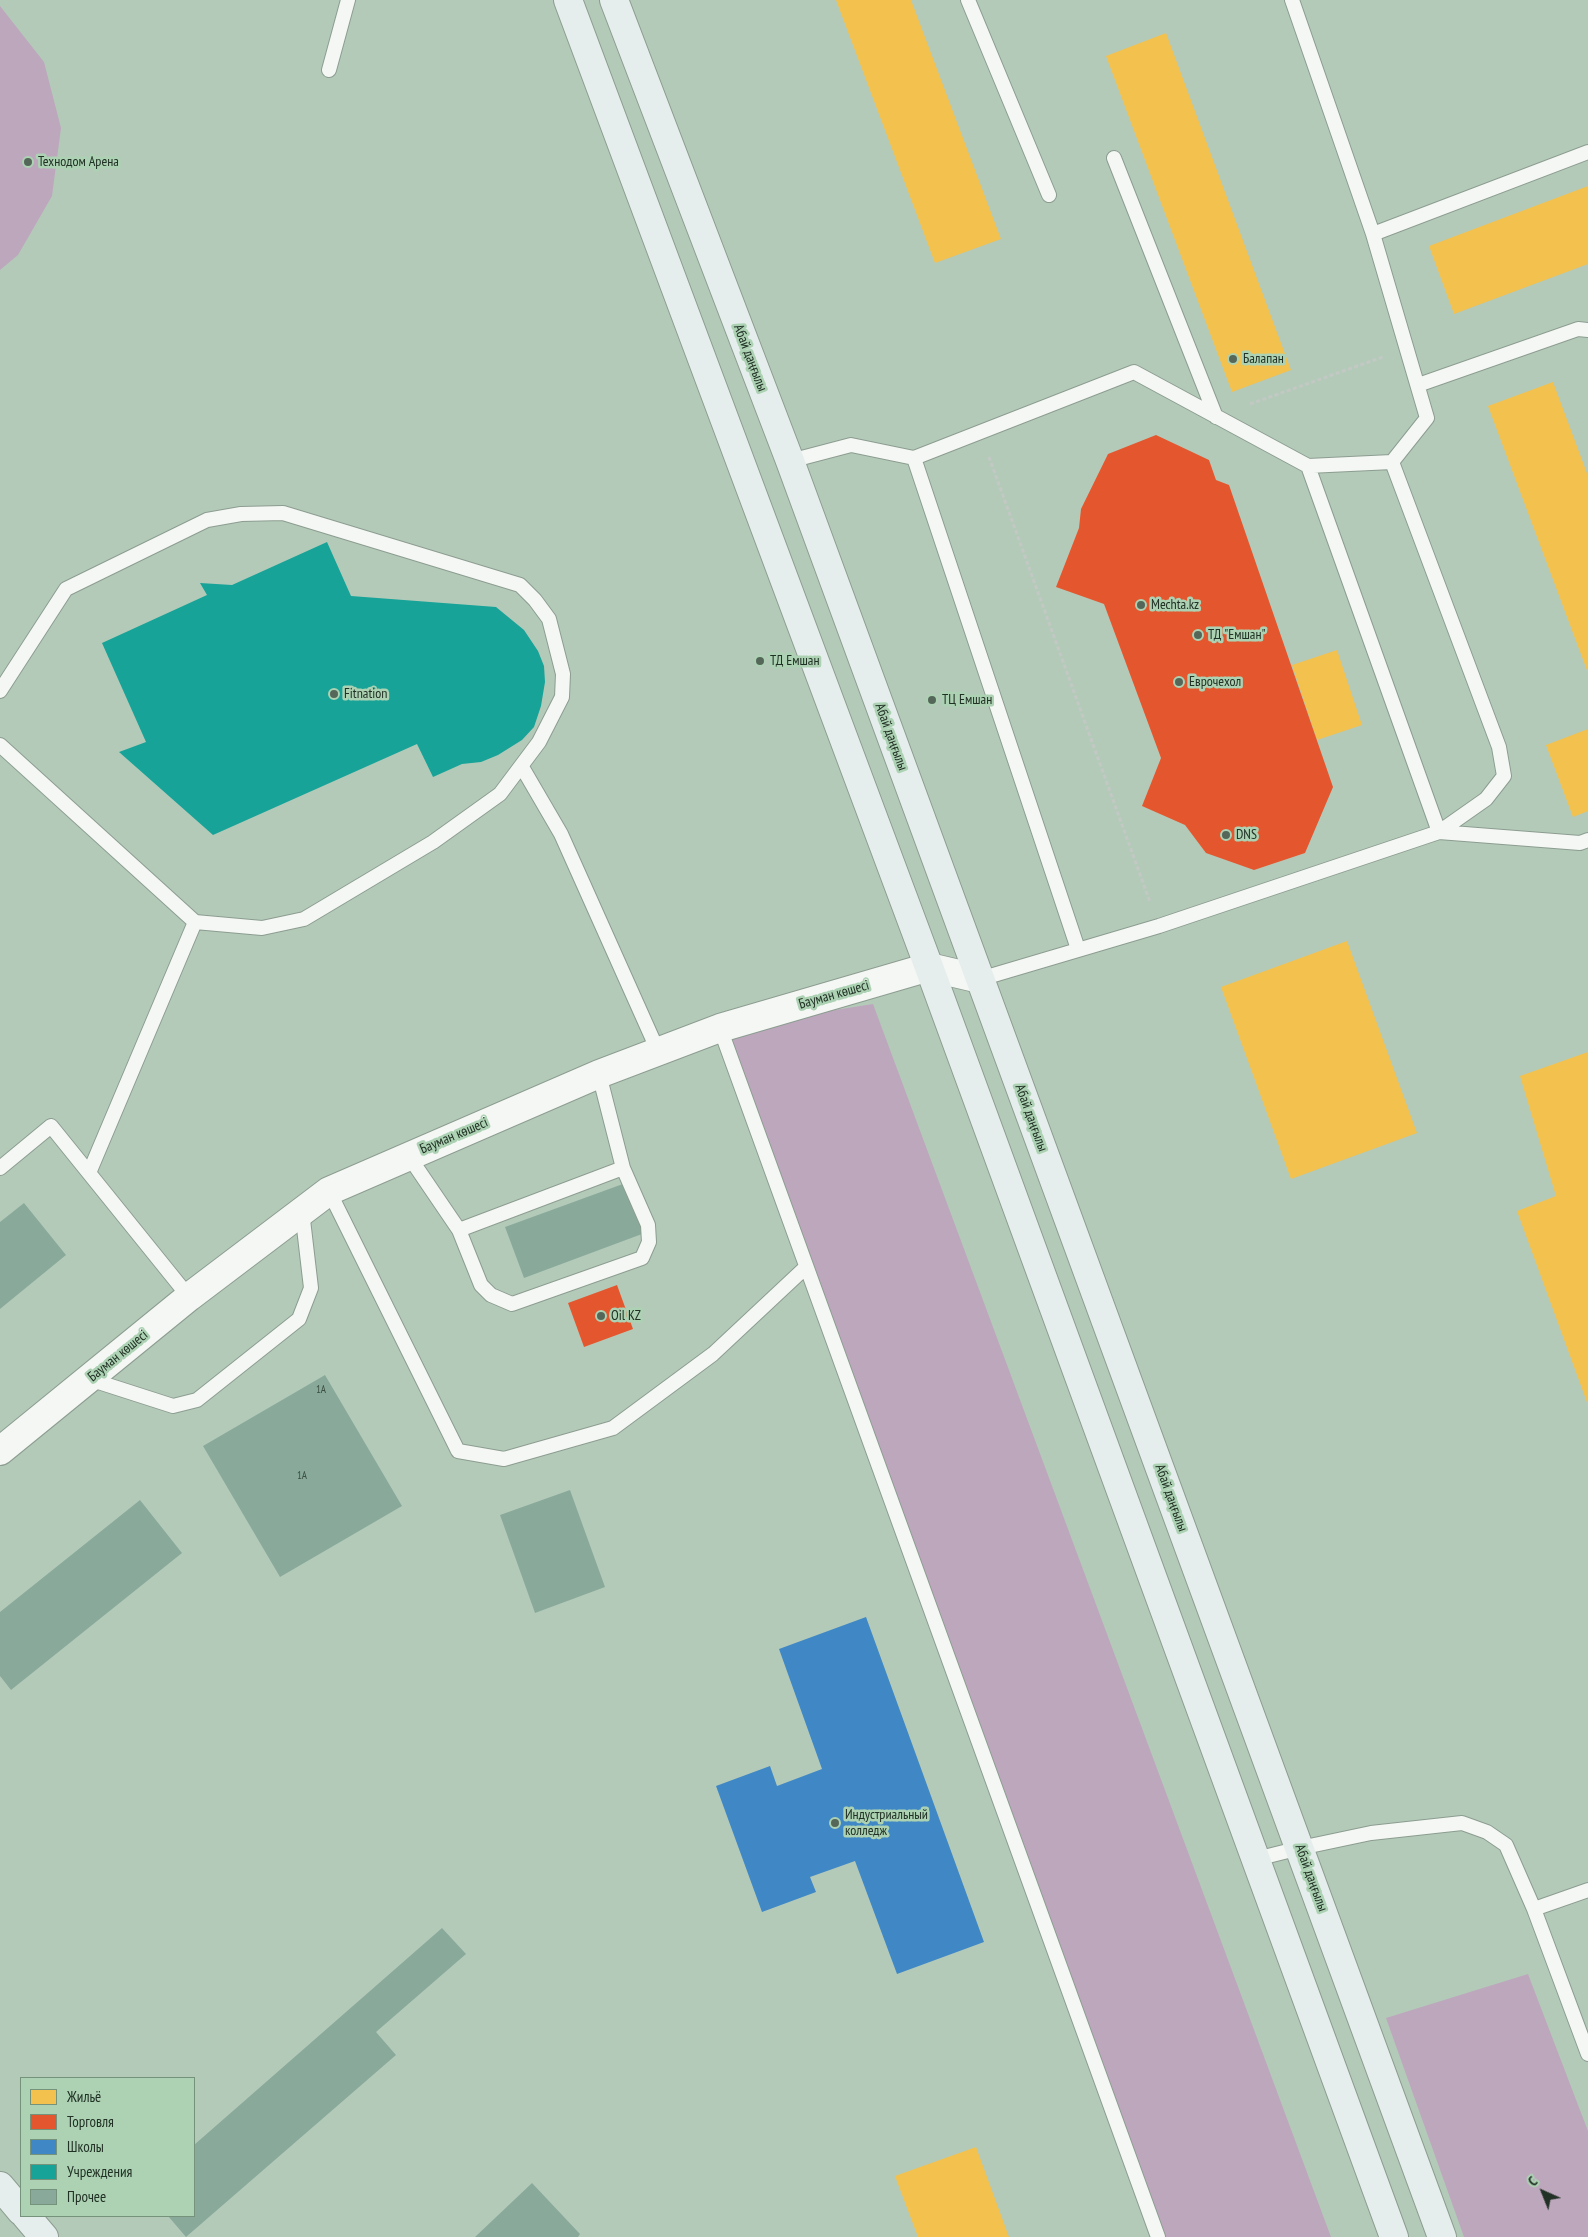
<!DOCTYPE html>
<html>
<head>
<meta charset="utf-8">
<style>
	body { margin:0 }
	#map { position:relative; width:1588px; height:2237px; overflow:hidden; background:#b4cab9; font-family:"PT Sans Narrow",sans-serif }
	canvas { display:block }
	.legend { position:absolute; left:20px; top:2077px; width:175px; height:140px; box-sizing:border-box; background:#acd2b3; border:1px solid #75927a; margin:0; padding:6px 9px; list-style:none; font-size:15px; color:#223125 }
	.legend li { display:flex; align-items:center; gap:10px; height:25px }
	.legend b { width:25px; border:1px solid #75927a }
	.north { position:absolute; left:1518px; top:2167px; width:50px; height:50px; -webkit-text-stroke:4px #acd2b3; paint-order:stroke; rotate:316deg; font-size:14px; font-weight:700; line-height:20px; text-align:center; color:#223125 }
	.north::after { content:''; display:block; margin:auto; width:18px; height:22px; background:#223125; clip-path:polygon(50% 0,100% 100%,50% 72%,0 100%) }
</style>
</head>
<body>
<div id="map">
<canvas width="1588" height="2237"></canvas>
<ul class="legend">
<li><b style="height:14px;background:#f2c14e"></b>Жильё</li>
<li><b style="height:14px;background:#e4572e"></b>Торговля</li>
<li><b style="height:14px;background:#3f88c5"></b>Школы</li>
<li><b style="height:14px;background:#17a398"></b>Учреждения</li>
<li><b style="height:14px;background:#89aa9b"></b>Прочее</li>
</ul>
<div class="north">С</div>
</div>
<script>
const context = document.querySelector('canvas').getContext('2d');
context.lineJoin = 'round';
function fillPath(path, color) { context.fillStyle = color; context.fill(path, 'evenodd'); }
function strokePath(path, color, width, dash) { context.strokeStyle = color; context.lineWidth = width; context.lineCap = dash ? 'butt' : 'round'; context.setLineDash(dash || []); context.stroke(path); }
function label(font, color, halo, rows, align = 'center') {
  context.font = font + ' "PT Sans Narrow",sans-serif'; context.lineWidth = 5; context.setLineDash([]); context.textBaseline = 'middle'; context.strokeStyle = halo; context.fillStyle = color; for (const [text, x, y, turn = 0] of rows) {
    context.save(); context.translate(x, y); context.rotate((+turn || 0) * Math.PI / 180); context.textAlign = isNaN(turn) ? turn : align; if (halo) context.strokeText(text, 0, 0); context.fillText(text, 0, 0); context.restore();
  }
}
fillPath(new Path2D(`
	M0,6L44,62L61,128L52,196L18,255L0,270Z
	M873,1004L1331,2237H1158L720,1028Z
	M1528,1974L1588,2131V2237H1464L1386,2018Z`), '#bda7bd');
fillPath(new Path2D(`
	M836,0H911L1001,239L935,263Z
	M1166,33L1291,370L1232,392L1106,56Z
	M1588,186V264L1454,314L1429,246Z
	M1553,382L1588,476V673L1488,406Z
	M1337,650L1362,725L1317,740L1292,665Z
	M1588,729V811L1573,817L1546,745Z
	M1347,941L1417,1133L1291,1179L1221,987Z
	M1588,1052V1405L1517,1211L1556,1196L1520,1076Z
	M976,2147L1009,2237H918L895,2176Z`), '#f2c14e');
fillPath(new Path2D(`
	M1156,435L1209,460L1216,480L1229,485L1333,787L1305,853L1254,870L1206,853L1185,825L1142,806L1161,758L1104,604L1056,587L1079,528L1081,509L1108,454Z
	M617,1285L633,1329L584,1347L568,1303Z`), '#e4572e');
fillPath(new Path2D(`
	M866,1617L984,1942L897,1974L855,1861L810,1877L816,1892L762,1912L716,1786L770,1766L777,1786L822,1769L779,1649Z`), '#3f88c5');
fillPath(new Path2D(`
	M327,542L351,596L496,607L524,630L538,651L544,666L545,682L541,706L534,727L522,740L498,755L481,762L462,764L433,777L417,744L213,835L119,752L146,742L102,643L207,595L200,583L232,585Z`), '#17a398');
fillPath(new Path2D(`
	M631,1181L650,1231L524,1278L505,1227Z
	M24,1203L66,1255L0,1309V1222Z
	M325,1375L402,1506L280,1577L203,1446Z
	M570,1490L605,1587L535,1613L500,1515Z
	M140,1500L182,1553L11,1690L0,1676V1612Z
	M442,1928L466,1954L376,2032L396,2055L186,2237L168,2216H194V2145Z
	M532,2183L580,2234L578,2237H475Z`), '#89aa9b');
const service = new Path2D(`
	M968,0L1049,195
	M1292,0L1373,234
	M329,70L348,0
	M1114,158L1216,417
	M1418,385L1578,329L1588,330
	M790,461L851,445L914,458
	M1392,462L1427,418L1373,234L1588,152
	M0,691L66,589L207,520L241,514L283,513L520,585L535,600L549,619L563,674L562,697L539,742L500,794L433,842L304,919L262,928L195,922L0,745
	M522,767L561,834L658,1051
	M1078,949L914,458L1134,372L1308,466L1439,832L1580,843L1588,840
	M980,979L1159,926L1439,832L1486,799L1504,776L1499,747L1392,462L1308,466
	M720,1028L1158,2237
	M408,1155L459,1230L623,1168L599,1074
	M0,1168L51,1126L189,1297
	M89,1173L195,922
	M329,1191L458,1451L504,1459L613,1428L713,1354L806,1267
	M459,1230L481,1285L491,1295L512,1304L642,1258L649,1242L648,1225L623,1168
	M89,1379L173,1406L197,1400L299,1319L311,1288L302,1211
	M1256,1859L1300,1848L1371,1833L1462,1823L1487,1832L1506,1845L1534,1909L1588,2054
	M1534,1909L1588,1890`);
const minor = new Path2D(`
	M0,1451L189,1297L329,1191L599,1074L720,1028L929,967L980,979`);
const secondary = new Path2D(`
	M568,0L929,967L1394,2237
	M614,0L790,461L1442,2237
	M0,2186L21,2211
	M26,2216L44,2237`);
strokePath(service, '#8c9d90', 16);
strokePath(minor, '#8c9d90', 30);
strokePath(secondary, '#8c9d90', 30);
strokePath(new Path2D(`
	M1250,404L1383,357
	M989,457L1150,902`), '#c2c8c3', 3, [4, 2.5]);
strokePath(service, '#f4f7f4', 14);
strokePath(minor, '#f4f7f4', 28);
strokePath(secondary, '#e5eeec', 28);
for (const [x, y, r, color] of [
	[28,162,5,"#556759"],
	[1233,359,5,"#556759"],
	[1141,605,5,"#556759"],
	[1198,635,5,"#556759"],
	[760,661,5,"#556759"],
	[1179,682,5,"#556759"],
	[334,694,5,"#556759"],
	[932,700,5,"#556759"],
	[1226,835,5,"#556759"],
	[601,1316,5,"#556759"],
	[835,1823,5,"#556759"]
]) { const dot = new Path2D(); dot.arc(x, y, r, 0, 2 * Math.PI); context.fillStyle = color; context.fill(dot); strokePath(dot, '#acd2b3', 2); }
label('11px', '#3c4f42', null, [
	["1A",321,1390],
	["1A",302,1476]
]);
label('14px', '#223125', '#acd2b3', [
	["Технодом Арена",38,162],
	["Балапан",1243,359],
	["Mechta.kz",1151,605],
	["ТД \"Емшан\"",1208,635],
	["ТД Емшан",770,661],
	["Еврочехол",1189,682],
	["Fitnation",344,694],
	["ТЦ Емшан",942,700],
	["DNS",1236,835],
	["Oil KZ",611,1316],
	["Индустриальный",845,1815],
	["колледж",845,1831]
], 'left');
label('14px', '#223125', '#acd2b3', [
	["Абай даңғылы",750,358,69],
	["Абай даңғылы",891,737,70],
	["Бауман көшесі",834,995,-16],
	["Абай даңғылы",1031,1118,70],
	["Бауман көшесі",454,1136,-23],
	["Бауман көшесі",118,1356,-39],
	["Абай даңғылы",1171,1498,70],
	["Абай даңғылы",1311,1878,70]
]);
</script>
</body>
</html>
